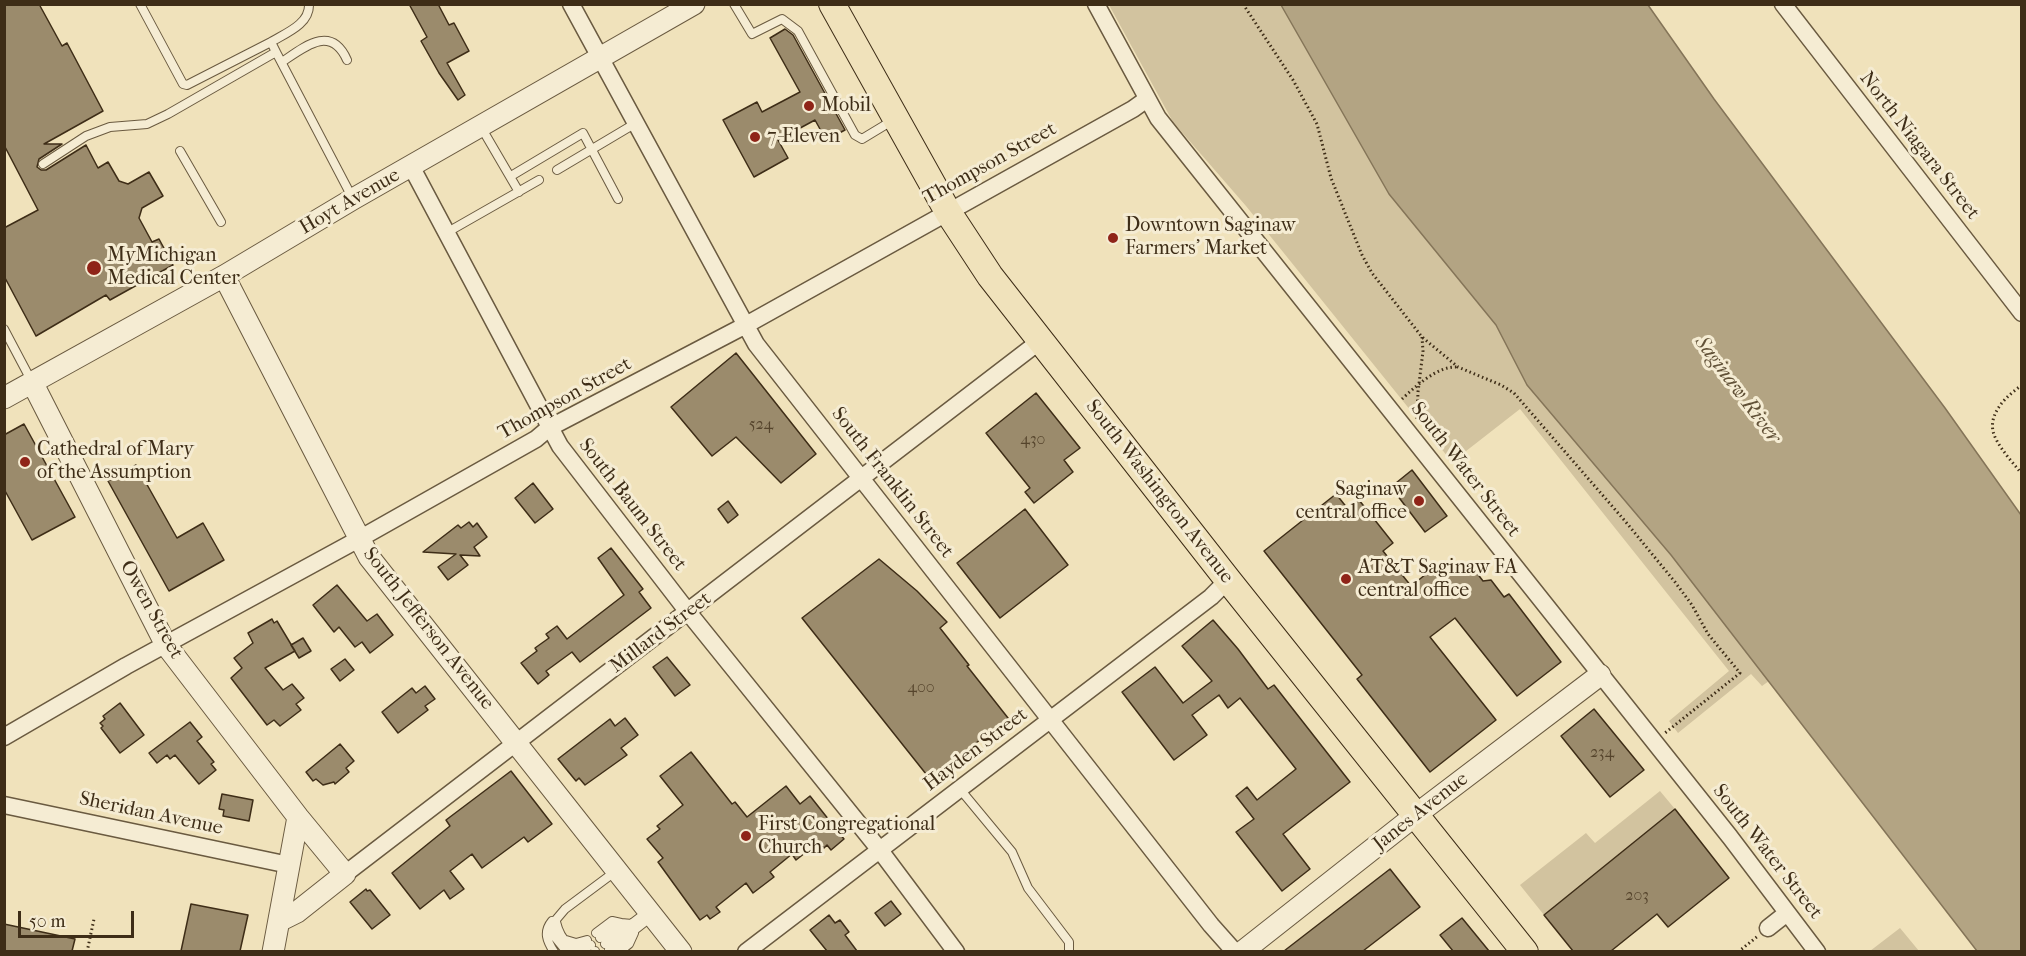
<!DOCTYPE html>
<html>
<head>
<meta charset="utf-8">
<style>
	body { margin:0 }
	#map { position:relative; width:2026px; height:956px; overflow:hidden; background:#f0e2bb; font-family:"IM FELL French Canon",serif }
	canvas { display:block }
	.frame { position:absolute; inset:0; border:6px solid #3e2d17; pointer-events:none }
	.scale { position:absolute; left:18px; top:911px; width:116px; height:27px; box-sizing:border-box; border:3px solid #3e2d17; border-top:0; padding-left:8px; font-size:18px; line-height:21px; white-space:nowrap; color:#3e2d17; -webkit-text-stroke:4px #f5ecd3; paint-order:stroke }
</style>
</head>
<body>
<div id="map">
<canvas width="2026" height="956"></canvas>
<div class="frame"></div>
<div class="scale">50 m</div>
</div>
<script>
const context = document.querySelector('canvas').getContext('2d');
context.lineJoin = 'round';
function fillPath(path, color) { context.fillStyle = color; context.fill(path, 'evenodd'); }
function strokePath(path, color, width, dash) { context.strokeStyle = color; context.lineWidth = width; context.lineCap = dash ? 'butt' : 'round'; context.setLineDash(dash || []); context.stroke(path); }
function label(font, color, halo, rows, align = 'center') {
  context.font = font + ' "IM FELL French Canon",serif'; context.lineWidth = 6; context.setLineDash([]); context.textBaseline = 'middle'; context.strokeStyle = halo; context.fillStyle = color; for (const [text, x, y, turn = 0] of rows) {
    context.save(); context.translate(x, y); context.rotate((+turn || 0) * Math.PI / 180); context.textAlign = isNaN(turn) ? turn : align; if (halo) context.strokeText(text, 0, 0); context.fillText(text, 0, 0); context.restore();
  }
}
fillPath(new Path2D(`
	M1109,5H1281L1389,194L1496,325L1527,385L1671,555L1769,681L1762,686L1751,674L1678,733L1669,721L1729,671L1520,409L1452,462L1246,206L1173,122Z
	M1660,791L1675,809L1544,915L1520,885L1586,833L1595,843Z
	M1900,928L1919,951H1870Z`), '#d2c39f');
const water = new Path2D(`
	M1281,5H1648L1714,99L1945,408L2021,515V951H1977L1671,555L1527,385L1496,325L1389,194Z`);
fillPath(water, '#b3a483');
strokePath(water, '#847458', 1.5);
const building = new Path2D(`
	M4,4H39L62,46L67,43L103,111L44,144H62L39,159L37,167L41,170H46L86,145L98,168L108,162L119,181L128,184L149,172L163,196L142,208L139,218L152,242L159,239L173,265L110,300L106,295L36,336L4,276V228L38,210L4,145Z
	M409,4H438L449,25L454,23L469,51L447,63L465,95L458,100L439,73L421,41L427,37Z
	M785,29L793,35L845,130L826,140L815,120L778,140L788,158L754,177L723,120L757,102L762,112L800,92L770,38Z
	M736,353L816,454L781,483L736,437L712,456L671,407Z
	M1036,393L1080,448L1064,460L1073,472L1034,503L1025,492L1030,488L986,433Z
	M24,424L75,517L32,540L4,489V435Z
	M136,465L177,538L203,523L224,560L169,591L108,481Z
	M1412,470L1447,516L1425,532L1391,487Z
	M533,483L553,509L535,523L515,498Z
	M1336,494L1348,509L1359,500L1393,543L1383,551L1411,586L1435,567L1473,568L1483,581L1491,580L1504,597L1509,594L1561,662L1517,696L1455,618L1430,637L1496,720L1430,772L1357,679L1362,675L1264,551Z
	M728,501L738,515L728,523L718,509Z
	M1025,509L1068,565L1000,618L957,563Z
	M469,522L473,527L477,523L487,537L474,547L480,556L460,555L468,565L448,580L438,567L456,554L423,552L458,525L461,528Z
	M611,548L643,589L639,592L651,608L580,662L572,652L546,671L549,675L538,684L521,663L537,651L535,648L549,638L546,634L557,626L567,639L624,595L598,558Z
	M879,559L917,591L947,622L940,628L969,665L967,666L1008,718L930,779L802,618Z
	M337,585L367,621L377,614L393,635L370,653L362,642L355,647L339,627L334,632L313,605Z
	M272,619L274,623L277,621L295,651L265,668L283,690L292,684L304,698L296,704L301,710L280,726L274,720L267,725L231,678L242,668L234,658L253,643L248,633Z
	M1213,620L1238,649L1268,689L1274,685L1350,782L1283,834L1310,869L1282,891L1236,832L1254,819L1236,796L1247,787L1257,800L1296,769L1240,698L1228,708L1219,695L1192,715L1207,735L1174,760L1122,692L1155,667L1183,703L1212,681L1182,646Z
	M303,638L311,651L299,658L291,645Z
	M667,657L690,685L675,696L653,667Z
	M345,659L354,670L340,681L331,669Z
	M425,686L435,699L425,706L428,710L398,733L382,712L412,688L416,693Z
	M120,703L144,735L120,753L101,728L103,726L100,723L105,719L103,716Z
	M1594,709L1644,770L1610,797L1561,736Z
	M625,718L638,735L621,748L627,755L585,785L579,778L576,781L558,759L610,719L615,726Z
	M190,722L202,737L197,741L214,762L211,764L216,770L199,784L175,755L170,759L167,755L157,763L149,753Z
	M340,744L354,761L346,768L349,772L335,784L334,782L323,785L316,779L313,781L306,772Z
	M691,752L732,804L735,802L747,817L786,786L800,804L810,796L844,839L831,850L827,845L824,848L819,842L796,860L792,854L770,872L774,877L753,893L746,883L716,907L720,912L710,919L707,915L700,920L658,862L663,858L647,839L660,829L657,826L683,805L660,776Z
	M511,771L552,824L528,842L524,837L482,868L472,854L450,871L464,889L450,899L444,890L420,909L392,873L450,826L446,820Z
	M222,794L253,800L249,821L223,816L224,810L219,809Z
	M1675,809L1729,878L1668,927L1657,914L1611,951H1573L1544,915Z
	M1390,869L1420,907L1363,951H1284Z
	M366,889L367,891L370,890L390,915L372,929L350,902Z
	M891,901L901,914L885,926L875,913Z
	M191,904L248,915L240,951H181Z
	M829,915L835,923L840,920L849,932L845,935L857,951H827L810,930Z
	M1462,918L1489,951H1453L1440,935Z
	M4,924L75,939L72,951H4Z`);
fillPath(building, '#9b8b6c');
strokePath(building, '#3e2d17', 1.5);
const service = new Path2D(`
	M140,4L183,84L187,85L271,42
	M734,4L752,34L782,19L798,31L855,135L862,139L895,119
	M276,52L353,199
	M282,62C304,47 331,24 347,60
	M481,127L519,192
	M180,151L221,222
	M43,164L86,136L110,127L147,124L168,114L276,52L271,42C286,33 310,24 309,4
	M557,170L636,123
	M511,176L583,133L618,199
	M446,233L539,180
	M4,329L32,382
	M959,788L1012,852L1028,888L1069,942V952
	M552,921C543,932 547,941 554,952
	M556,922C560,939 573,956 591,945
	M596,933L612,921L621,923
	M600,938L621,923L632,924
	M566,940L576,943L587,940
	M605,944L647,912
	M609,950L651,917
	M567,952L554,936V922L565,909L616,871
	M595,952V951
	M619,952L629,944L634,933`);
const minor = new Path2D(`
	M571,4L756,344L1211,925L1235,952
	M1096,4L1158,118L1730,837L1817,952
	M1783,4L2022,313
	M411,166L560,446L688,612L879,849L956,952
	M4,737L126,666L359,539L536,439L549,428L746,325L1133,109L1147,99
	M4,805L289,865
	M345,874L1040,341
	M1768,928L1787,913
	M746,952L1211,597L1228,580`);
const tertiary = new Path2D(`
	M224,276L369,557L681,952
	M32,382L166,645L298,817L345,874L297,912L279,921
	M4,398L224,276L353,199L694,4
	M273,952L298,817
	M1242,952L1417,814L1600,675`);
const primary = new Path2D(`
	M832,4L948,212L990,276L1228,580L1525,952`);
strokePath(service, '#6a5a40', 10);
strokePath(minor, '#6a5a40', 19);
strokePath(tertiary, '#6a5a40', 23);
strokePath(primary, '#3e2d17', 28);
strokePath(new Path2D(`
	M1243,4L1293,80L1317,124L1331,178L1362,255L1372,273L1422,337L1458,367L1501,385L1514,393L1625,521L1675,582L1692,605L1708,634L1740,673L1665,733
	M2022,385C2005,397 1984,417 1996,439C2002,451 2013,463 2022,474
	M1402,399C1415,387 1437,366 1457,367
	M1417,419L1418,392L1423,351L1422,337
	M87,952L94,919
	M1738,952L1758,936`), '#3e2d17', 3, [1.5, 3]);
strokePath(service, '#f5ecd3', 8);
strokePath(minor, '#f5ecd3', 16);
strokePath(tertiary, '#f5ecd3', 21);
strokePath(primary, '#f0e2bb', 26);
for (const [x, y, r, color] of [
	[809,106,6,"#8f2418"],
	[755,137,6,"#8f2418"],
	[1113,238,6,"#8f2418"],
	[94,268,8,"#8f2418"],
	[25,462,6,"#8f2418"],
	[1419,501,6,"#8f2418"],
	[1346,579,6,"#8f2418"],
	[746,836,6,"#8f2418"]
]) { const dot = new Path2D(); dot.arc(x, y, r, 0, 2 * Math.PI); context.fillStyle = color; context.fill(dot); strokePath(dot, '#f5ecd3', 2); }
label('16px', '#55442c', null, [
	["524",761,425],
	["430",1033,440],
	["400",921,688],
	["234",1602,753],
	["203",1637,896]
]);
label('20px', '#3e2d17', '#f5ecd3', [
	["Mobil",821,106],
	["7-Eleven",767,137],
	["Downtown Saginaw",1125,226],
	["Farmers' Market",1125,249],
	["MyMichigan",107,256],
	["Medical Center",107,279],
	["Cathedral of Mary",37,450],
	["of the Assumption",37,473],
	["Saginaw",1407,490,"right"],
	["central office",1407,513,"right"],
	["AT&T Saginaw FA",1358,568],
	["central office",1358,591],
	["First Congregational",758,825],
	["Church",758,848]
], 'left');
label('20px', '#3e2d17', '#f5ecd3', [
	["North Niagara Street",1919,146,52],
	["Thompson Street",990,164,-29],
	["Hoyt Avenue",350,202,-30],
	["Thompson Street",565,399,-29],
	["South Water Street",1465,470,52],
	["South Franklin Street",892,483,52],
	["South Washington Avenue",1159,492,52],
	["South Baum Street",632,505,52],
	["Owen Street",151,610,61],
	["South Jefferson Avenue",428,629,52],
	["Millard Street",661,633,-37],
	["Hayden Street",976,750,-37],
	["Janes Avenue",1421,812,-38],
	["Sheridan Avenue",151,814,12],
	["South Water Street",1767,852,52]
]);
label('italic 21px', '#615137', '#f5ecd3', [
	["Saginaw River",1737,390,53]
]);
</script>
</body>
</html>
